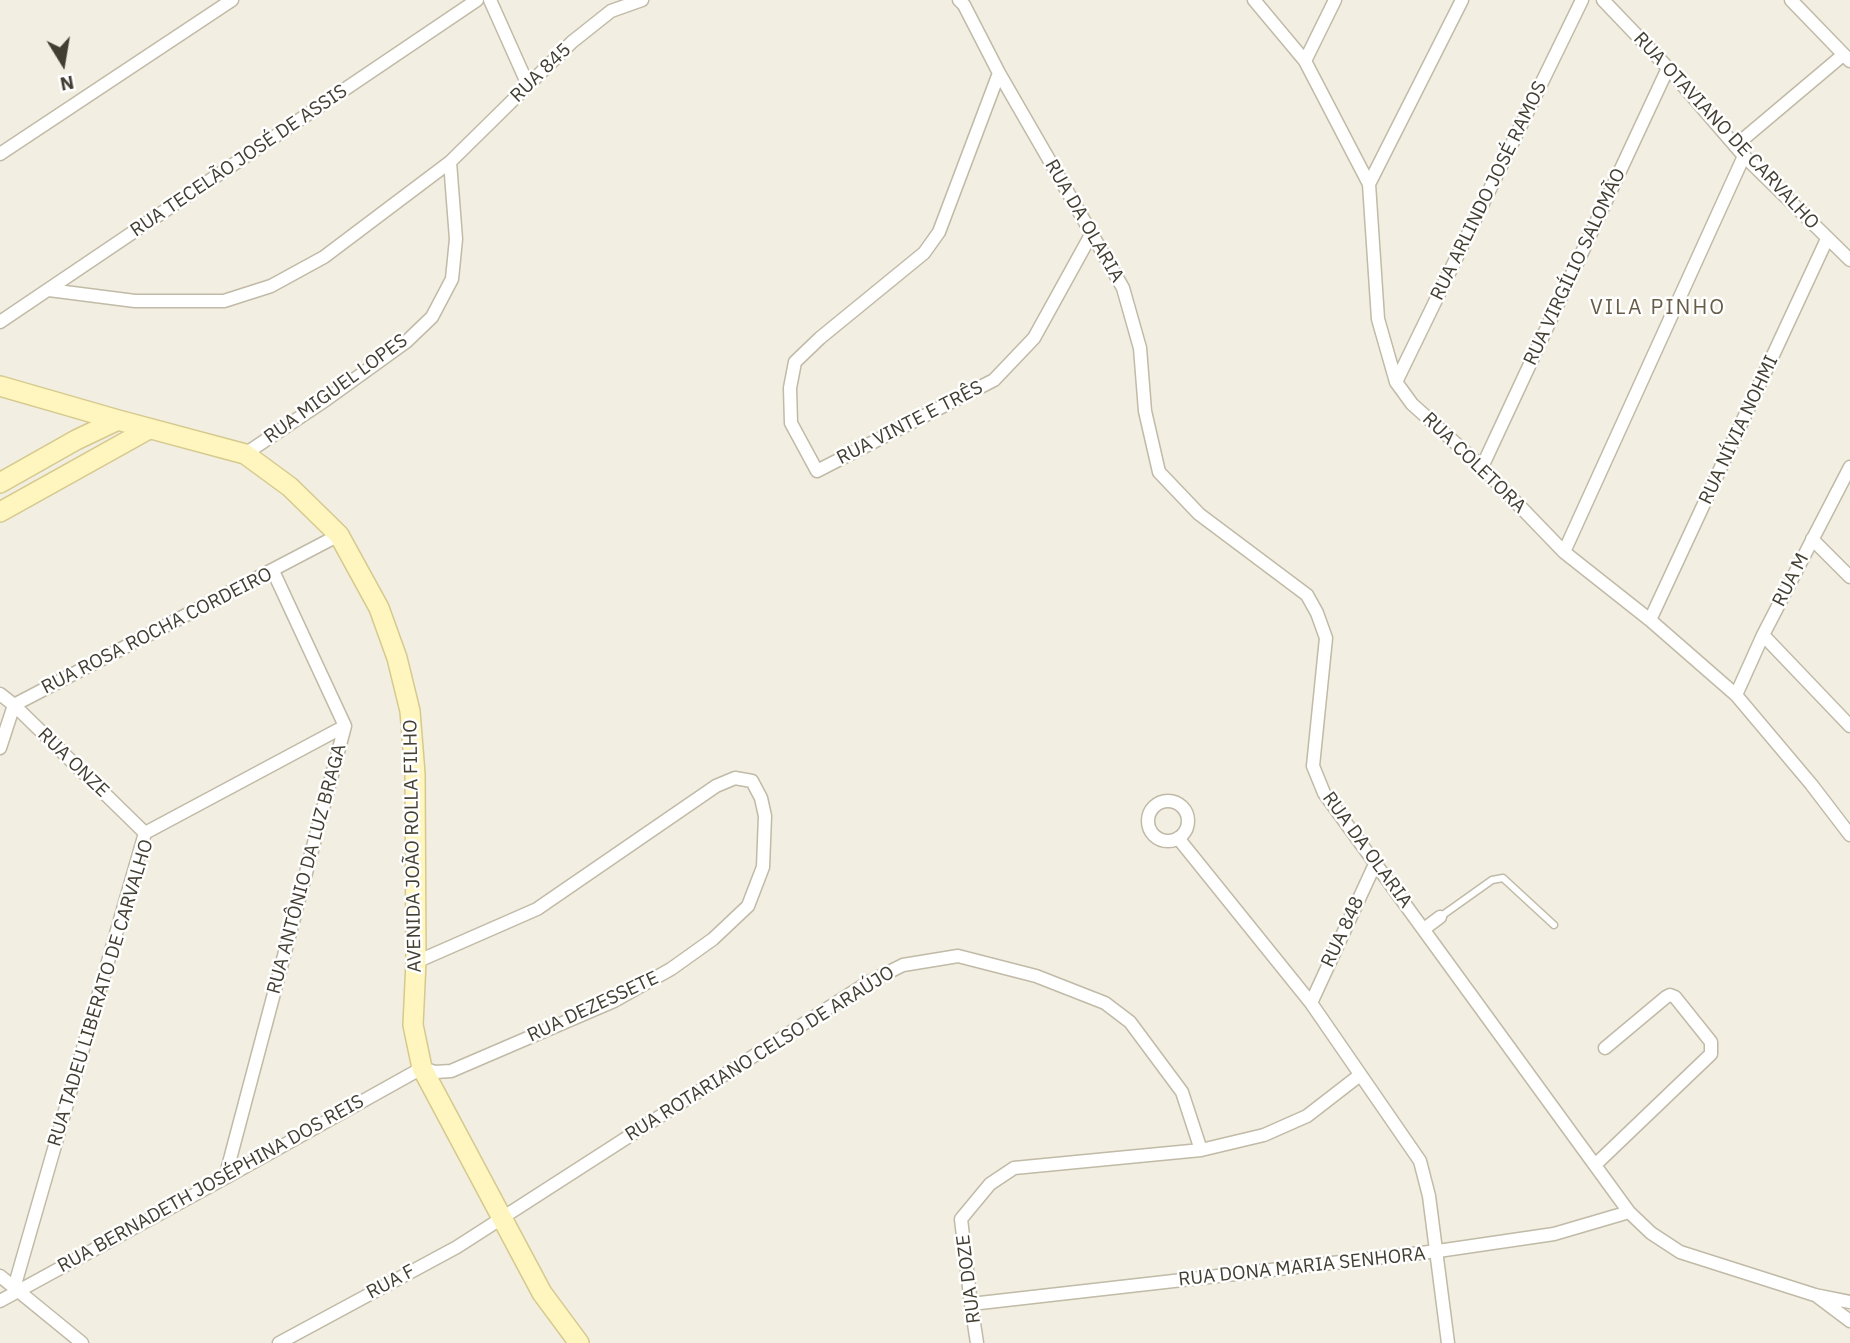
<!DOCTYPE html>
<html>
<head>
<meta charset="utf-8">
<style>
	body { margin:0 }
	#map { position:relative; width:1850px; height:1343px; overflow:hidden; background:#f2eee1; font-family:"IBM Plex Sans",sans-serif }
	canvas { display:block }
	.north { position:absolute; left:28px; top:28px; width:70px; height:70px; -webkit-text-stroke:5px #fff; paint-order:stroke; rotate:169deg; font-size:19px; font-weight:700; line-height:28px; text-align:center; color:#433e32 }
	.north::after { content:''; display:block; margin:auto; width:24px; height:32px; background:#433e32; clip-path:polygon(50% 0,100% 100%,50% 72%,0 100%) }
</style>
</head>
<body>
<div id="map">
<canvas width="1850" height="1343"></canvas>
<div class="north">N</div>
</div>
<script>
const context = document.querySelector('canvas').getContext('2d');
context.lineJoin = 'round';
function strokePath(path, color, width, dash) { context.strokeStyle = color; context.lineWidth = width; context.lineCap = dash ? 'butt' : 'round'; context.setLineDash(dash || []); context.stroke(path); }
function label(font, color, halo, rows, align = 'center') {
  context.font = font + ' "IBM Plex Sans",sans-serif'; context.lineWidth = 5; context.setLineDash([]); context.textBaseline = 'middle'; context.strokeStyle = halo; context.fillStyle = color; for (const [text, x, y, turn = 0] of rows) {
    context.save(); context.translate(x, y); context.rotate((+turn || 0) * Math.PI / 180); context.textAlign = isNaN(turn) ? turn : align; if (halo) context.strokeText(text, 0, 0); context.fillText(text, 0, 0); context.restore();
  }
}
const lane = new Path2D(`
	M1440,917L1492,880L1503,878L1554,925`);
const street = new Path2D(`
	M490,0L528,85
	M959,0L964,5L999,73L1123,288L1140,348L1145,411L1159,472L1199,514L1307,595L1317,613L1326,638L1313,766L1324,793L1629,1212L1651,1233L1680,1252L1815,1295L1850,1302
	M1254,0L1305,61L1369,184L1378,319L1396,382L1412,404L1482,467L1564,552L1650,620L1736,695L1811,784L1850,835
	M1603,0L1668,68L1744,156L1850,260
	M1791,0L1850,61
	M1305,61L1335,0
	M999,73L939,232L924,253L820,338L795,362L790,388L791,423L817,471L994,380L1034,338L1092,233
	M1735,146L1843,55
	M0,154L232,0
	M1369,184L1462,0
	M49,290L135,301H224L271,286L324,257L450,162L572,42L611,11L642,0
	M0,322L477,0
	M1396,382L1582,0
	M245,454L327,399L406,342L432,317L452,279L456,239L450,162
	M1482,467L1668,68
	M1812,539L1850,577
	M1564,552L1744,156
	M1650,620L1827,239
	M1763,635L1850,726
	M0,694L14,705L145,833
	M1736,695L1763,635L1850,467
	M0,748L14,705L339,535
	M1148 821a20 20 0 1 1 40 0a20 20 0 1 1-40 0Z
	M1178,838L1311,1003L1420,1161L1429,1196L1448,1343
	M1424,929L1440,917
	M1311,1003L1376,862
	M1595,1165L1711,1054V1042L1675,997L1670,995L1666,997L1605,1048
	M225,1178L345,726L273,571
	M0,1276L82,1343
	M14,1288L145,833L345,726
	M1818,1297L1850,1321
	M0,1301L225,1178L422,1068L435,1072L451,1071L614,1001L671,969L713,939L748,906L763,867L765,816L761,798L752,781L735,778L716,786L537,909L416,962
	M971,1304L1438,1251L1554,1234L1629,1212
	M279,1343L457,1247L867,983L903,965L958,956L1036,976L1105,1003L1130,1022L1182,1092L1201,1150
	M977,1343L971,1304L961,1219L990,1184L1014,1168L1201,1150L1264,1135L1307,1116L1360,1075`);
const secondary = new Path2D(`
	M0,386L118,420L245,454L290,487L339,535L379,608L397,658L410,711L415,774L416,962L413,1025L422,1068L542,1293L579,1343
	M0,483L76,440L118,420
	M0,512L149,429`);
strokePath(lane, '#c0baa6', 9);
strokePath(street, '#c0baa6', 15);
strokePath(secondary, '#d5c98d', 22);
strokePath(lane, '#fff', 6);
strokePath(street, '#fff', 12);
strokePath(secondary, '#fff5be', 19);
label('19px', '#433e32', '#fff', [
	["RUA 845",541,73,-44],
	["RUA OTAVIANO DE CARVALHO",1726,131,47],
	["RUA TECELÃO JOSÉ DE ASSIS",239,161,-34],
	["RUA ARLINDO JOSÉ RAMOS",1489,191,-64],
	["RUA DA OLARIA",1084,221,60],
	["RUA VIRGÍLIO SALOMÃO",1575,267,-65],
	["RUA MIGUEL LOPES",336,389,-36],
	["RUA VINTE E TRÊS",910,423,-27],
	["RUA NÍVIA NOHMI",1739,430,-65],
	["RUA COLETORA",1474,463,44],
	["RUA M",1791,580,-63],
	["RUA ROSA ROCHA CORDEIRO",157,631,-27],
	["RUA ONZE",73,763,44],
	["AVENIDA JOÃO ROLLA FILHO",413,846,-91],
	["RUA DA OLARIA",1367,850,54],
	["RUA ANTÔNIO DA LUZ BRAGA",307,869,-75],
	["RUA 848",1343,932,-65],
	["RUA TADEU LIBERATO DE CARVALHO",101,993,-73],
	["RUA DEZESSETE",593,1007,-25],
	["RUA ROTARIANO CELSO DE ARAÚJO",760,1054,-32],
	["RUA BERNADETH JOSÉPHINA DOS REIS",211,1184,-29],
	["RUA DONA MARIA SENHORA",1302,1267,-6],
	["RUA DOZE",969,1279,-97],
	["RUA F",391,1282,-28]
]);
context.letterSpacing = '2px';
label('21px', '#675d48', '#fff', [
	["VILA PINHO",1658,308]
]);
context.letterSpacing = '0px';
</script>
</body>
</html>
